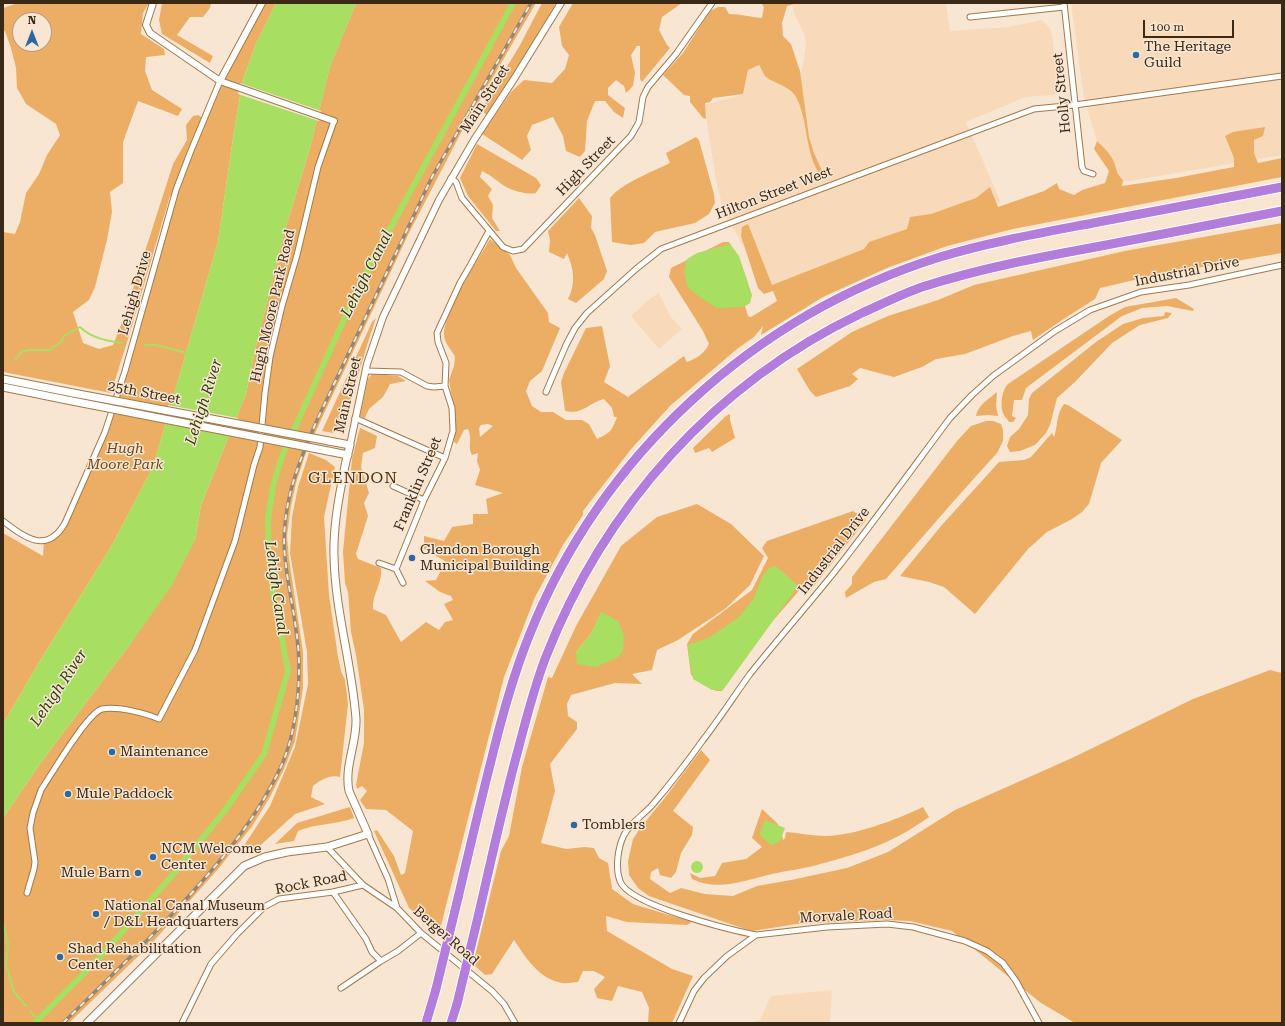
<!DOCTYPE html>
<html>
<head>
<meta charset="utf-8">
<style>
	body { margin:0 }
	#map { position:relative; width:1285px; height:1026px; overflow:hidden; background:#f8e6d3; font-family:"Roboto Serif",serif }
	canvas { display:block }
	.frame { position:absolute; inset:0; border:4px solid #3a2916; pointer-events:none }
	.north { position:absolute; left:12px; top:12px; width:40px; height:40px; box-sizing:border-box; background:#f8e6d3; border:1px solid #ac9a87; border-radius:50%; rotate:0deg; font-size:11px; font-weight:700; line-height:16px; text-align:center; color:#3a2916 }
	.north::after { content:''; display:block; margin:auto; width:14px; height:18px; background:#2d69a1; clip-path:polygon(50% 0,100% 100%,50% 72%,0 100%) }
	.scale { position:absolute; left:1143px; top:20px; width:91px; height:18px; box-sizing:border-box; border:2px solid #3a2916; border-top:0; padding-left:5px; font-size:12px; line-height:14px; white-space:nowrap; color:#3a2916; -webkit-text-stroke:3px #f8e6d3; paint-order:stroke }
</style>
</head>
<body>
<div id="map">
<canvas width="1285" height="1026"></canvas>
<div class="frame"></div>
<div class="north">N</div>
<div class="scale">100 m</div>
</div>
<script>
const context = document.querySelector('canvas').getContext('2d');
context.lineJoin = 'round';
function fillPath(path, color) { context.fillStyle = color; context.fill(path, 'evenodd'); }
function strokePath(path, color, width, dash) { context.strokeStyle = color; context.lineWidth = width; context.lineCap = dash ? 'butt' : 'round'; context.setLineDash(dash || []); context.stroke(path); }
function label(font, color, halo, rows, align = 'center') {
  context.font = font + ' "Roboto Serif",serif'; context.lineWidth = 3; context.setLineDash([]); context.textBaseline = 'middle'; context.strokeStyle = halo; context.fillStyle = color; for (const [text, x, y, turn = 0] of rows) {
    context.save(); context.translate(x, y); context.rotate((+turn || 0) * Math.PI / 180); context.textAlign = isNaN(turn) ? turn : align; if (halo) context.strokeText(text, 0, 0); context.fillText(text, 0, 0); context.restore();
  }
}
fillPath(new Path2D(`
	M792,3H946L950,31L1008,27L1042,20L1051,29L1060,91L1054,95L1026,97L966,122L1001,203L866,248L778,289L767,285L725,215L717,186L704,105L742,95L747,68L760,63L798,80L803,65L806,45L805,36L794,13Z
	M1071,3H1282V155L1112,184L1110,154L1097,141L1084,99Z
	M659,293L670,316L682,329L659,349L631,316L652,297Z
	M832,990L830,1023H749L760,1020L771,996Z`), '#f8daba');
fillPath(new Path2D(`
	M18,3H149L143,13L141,34L164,49L165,55L146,57L145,71L152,90L182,109L178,116L138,101L123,142V183L110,192L112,212L107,240L95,287L89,300L73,312L83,343L99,349L113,345L124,317L173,164L187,140L186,125L193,116L198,115L203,118L262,3H276L256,44L243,79L234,131L218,242L153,467L111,547L41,659L3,724V533L43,556L44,541L58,533L105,432L175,193L170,196L128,339L111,393L3,372V232L15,234L20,222L26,193L39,174L47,155L60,135L56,124L26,104L17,88L16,68L11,48L5,31H3V8ZM20,20H44V44H20Z
	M162,3H211L210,8L203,17H190L177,35L213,56L210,63L162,34L159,20Z
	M356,3H536L464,127L409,233L327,407L305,455L296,483L291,506L287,536L289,559L303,652V688L295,741L284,769L270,797L253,825L219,868L152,943L69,1023H3V818L42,761L131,643L195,540L201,505L246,394L256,346L285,230L310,148L330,66Z
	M542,3H556L529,50L487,115L481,110L520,45Z
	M573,3H682L662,17L659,30L667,45L670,48L642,82L640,79V46H637L631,55L635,73L633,86L626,93L624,86L616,80L608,88V95L625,108L623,118L614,112L605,101H595L587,121L585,151L580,157L566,151L563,136L553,117L532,125L527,136L531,150L522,160L482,134L511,92L524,80L552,83L565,69L569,55L562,46L559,27Z
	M761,3L794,4L787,6L782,23L783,36L791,44L800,71L809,137L814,153L823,173L821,176C804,153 809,121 796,97C789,85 774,84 765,76C763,73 761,68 759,65L748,70L743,94L713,98L710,102L705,103L706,119L703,118L690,102V96L684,95L663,75L683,53L710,11L718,7H725L729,14C741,14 750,17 762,18L764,7Z
	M1265,127L1263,136L1254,140V153L1258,163L1282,158V177L1013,229L947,246L887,268L823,297L761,335L763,326L754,337L737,349L670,406L632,448L583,511V515L563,545L535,597L504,677L439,933L409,908L374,831L377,830L394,856L401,875L405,873L413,831L386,810L366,809L360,800L367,791L362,786L357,789L356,785L364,743V710L356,655L351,632L348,592L345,583L343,552L352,459L360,428L377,436L375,448L363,453L361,467L369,493L364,503L368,516L356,554L358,559L381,568C383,582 372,594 373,609L386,615L401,642L426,622L439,630L445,622L453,620L444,604L453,600L451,596L440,592L425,581L436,580L442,568L447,569L445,561L424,549V536L444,541L452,527L473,524V514H488L486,499L503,493L475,485L480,470L477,461L478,453L472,455C467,447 473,440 468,429L464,430L457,444L454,442L456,421L449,380L454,366L455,356C451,350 444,342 444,334C444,311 478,260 490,239L510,255L516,268L548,313L549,322L560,328L542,371L530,381L526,391L532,406L541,412H553L566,420H582L589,424L597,439C611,432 611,432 617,417H614L612,408L604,399C588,403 583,415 565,411L561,382L564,373L586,328L602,326L610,366L604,382L628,397L684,356L687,362C697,358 704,354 709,344L703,331L669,277L671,268L723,242H729C738,256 753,287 750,303L745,306L748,316L751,317L777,301L773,291L764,294L758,288L741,236L742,227L748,224L772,285L864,249L869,242L907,229L910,217L931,214L976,198L990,187L998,207L1044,191L1057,183L1059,189L1074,195L1082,190L1105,183L1109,171L1094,149L1097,141C1103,147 1110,153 1113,160C1117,168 1115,173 1123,180L1122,186L1176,178L1234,167V158L1225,136L1233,132ZM488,424L493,426L480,437L479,428L481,425Z
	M696,137L699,140L714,194L715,203L709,214L695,223L655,232L644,243L631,245L612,242L610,198C622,183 652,172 670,163L666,153Z
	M477,144L536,178L541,185L536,193C527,195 514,191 506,187C498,182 491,175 482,171L480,177L492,189L488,196L493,205L492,218L500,231H496L468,196L460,178Z
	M579,198L592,216L591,228L595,235L607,271L604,279L576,303L568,299C576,283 574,270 567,253L564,259L549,252L550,240L548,231Z
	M1282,223V253L1156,275L1100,288L1095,299L1059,322L1033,340L1031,331L1013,336L965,354L936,359L922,367L894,377L860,368L852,374L858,379L850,386L816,397L810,391L797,369L852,332L888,316L938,300L974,285L1125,251Z
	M1176,298L1194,309L1193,311L1167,306L1142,308L1122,316L1026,388L1022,400H1014L1012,416L1016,418L1013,422H1009C1007,419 1004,416 1003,413C1000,406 1002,389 1008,384L1109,316L1125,307Z
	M1165,312L1172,313L1168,318L1140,325L1112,343L1075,382L1057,398L1050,425L1046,433L1035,445L1020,451L1010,452L1007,446L1010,437L1019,429L1028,415L1029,399L1032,393L1096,342L1123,324L1143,318L1164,316Z
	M376,318L369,339L343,425L333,433L322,431L372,322Z
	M372,374L398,376L406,381L390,384L383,397L369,409L365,418L360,416L368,379Z
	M997,392L996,406L998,416L988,415L976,416C977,406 990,398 997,392Z
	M1064,404L1068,405L1122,440L1101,463L1089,504L1082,512L1072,519L1047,532L1028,549L975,614L944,587L929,582L900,576L941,526L999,462L1024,460L1031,457L1052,433L1054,437C1058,426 1056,414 1064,404Z
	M730,414V420L735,438L712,452L709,448L695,453L693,448L726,416Z
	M986,421H993L1001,424L1003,430V441L997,453L952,503L886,579L874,582L846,598L845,592L852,584V577L957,441L971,426Z
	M309,453L326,460L335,467L324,517L329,595L338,657L341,671L345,680L348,704L340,777C331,774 320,780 313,786L311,797L325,804L295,814L252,853L245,844L270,806L295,747L308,684L307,652L290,553L292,517L298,487Z
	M697,504L731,524L764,556L750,585L725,609L678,640L657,650L652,670L632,674L642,684L615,683L571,695L567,704L568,716L577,722V729L550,764L555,791L541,843L566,849L585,847L594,848L599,858L608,863L612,889L633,904L692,922L687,925L627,922L606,916L607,931L672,969L693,976L672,1023H648L649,1008L642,992L618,986L612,1001L597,998L594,989L605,977L594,971H583L578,982C573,982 567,984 562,983C539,979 526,958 514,940L492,974L485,975L473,964L501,851L509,836L522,767L548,677L552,678L576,626L621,546L657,517ZM601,613L618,657L576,652L591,634Z
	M853,511L866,520L810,591L804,585L764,631L722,691H716L691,675L687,644L693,634L752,590L768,558L762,548L767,541Z
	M1270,670L1282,673V1023H1075L1041,1003L952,931L910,921L883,920L796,924L753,931L742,928L649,896L638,888L629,875L628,861L633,839L641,827L664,799L701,750L710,760L673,811L693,827L692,835L681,853L676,872L671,878L660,875L658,868L651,872L650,879L670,893L681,888L705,894L733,896L757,886L791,880L847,868L888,852L955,810L1072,758L1193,699Z
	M350,807L354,818C336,825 317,823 298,831L294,841L275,844L297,823Z
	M923,807L929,817C922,822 914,827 906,832C882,846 848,857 820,864C805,869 788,870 772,874C745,880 718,892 692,879L690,873L700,878L715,876L722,863L746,859L762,847L752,838L762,809L777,823L781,829L783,840L785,838L786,832C799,833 813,836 826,836C857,835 895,820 923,807Z`), '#ecae65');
fillPath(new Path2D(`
	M276,3H356L330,67L310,148L285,230L256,346L246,394L201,505L195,540L171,587L131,643L42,761L3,818V724L41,659L111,547L153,467L218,242L234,131L243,79L256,44Z
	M730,244L739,256L752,295L750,303L742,307L717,308L701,298L688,288L684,272L687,259L697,253Z
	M776,566L796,584V589L723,690H712L693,679L689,659L688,645L710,637L739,617L754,598L762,577L770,567Z
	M601,612L618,621L624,636L623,651L618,657L596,667L577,664L576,652L591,634Z
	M765,820L785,828L780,841L772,846L760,835V832Z
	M691 867a6 6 0 1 1 12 0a6 6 0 1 1-12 0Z`), '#a8de61');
fillPath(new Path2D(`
	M240,83L321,111L319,121L238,94Z
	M168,405L238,418L231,435L163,422Z`), '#f8e6d3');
strokePath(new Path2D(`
	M145,345H156L187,353
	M15,360L22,351L31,350H50L61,342L64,336L80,327C91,338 107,341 122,343
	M3,922L8,943L6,965L14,992L26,1006
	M31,1012L38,1020`), '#a8de61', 2);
strokePath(new Path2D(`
	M35,1023L102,955L176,871L226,809L264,754L288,671L273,591L269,556L268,520L273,486L282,456L361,282L513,3`), '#a8de61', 6);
const minor = new Path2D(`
	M1064,3L1082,167L1084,171L1093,174
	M970,17L1064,7
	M451,178L456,182L462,198L503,247L513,251L523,249L631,136L639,122L643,97L648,87L676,54L712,3
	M366,371L401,372L427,386L434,387L445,386
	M546,392L566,345L575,328L587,313L636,269L661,249L1034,109L1075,105L1282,76
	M355,418L445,458
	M393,486L424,500
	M3,521C24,537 47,555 65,523L105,432L125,371L176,190L190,153L220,81
	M379,563L396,569L403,583
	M396,569L424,500L445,458L453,431L452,408L445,386L446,363L438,342L437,333L460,283L471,264L489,231
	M368,834L388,879L397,908L421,933L492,991L504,1004L515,1023
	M327,847L363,885L397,908
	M333,892L366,939L372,952L381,961
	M27,893L34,869L35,862L30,828L33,813L41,790C51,775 87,713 102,709C117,706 145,713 159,719L195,650L235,541L254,465L260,447L265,393L270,357L282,306L297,255L318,167L334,121
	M756,935C731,930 628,905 620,881C615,868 618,847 624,835C631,822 645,814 654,803C671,783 688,761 703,740C720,718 734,696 750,674C778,639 808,605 836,570C875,520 912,469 950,418L972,395L993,376L1055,331L1090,310L1141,292L1189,285L1282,265
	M341,988L381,961L398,951L421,933
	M182,1023L211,964L237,934L264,907L279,899L333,892L363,885
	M679,1023L694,991L704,978L727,956L756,935L827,927L887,924L913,927L965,941L987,951L1003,963L1016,981L1039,1023`);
const tertiary = new Path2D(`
	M153,3L146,25L150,33L220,81L334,121
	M220,81L262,3
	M350,445L367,364L383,317L439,200L474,140L514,79L561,3`);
const secondary = new Path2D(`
	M3,379L73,393
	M3,387L72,401
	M328,451L348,455
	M87,1023L244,866L265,857L287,852L327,847L368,834L349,791C344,766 357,743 356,719C352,664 335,611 334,556C333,528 338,500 344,472C345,463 348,454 350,445L329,441`);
const motorway = new Path2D(`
	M458,898C469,851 480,804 492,757C502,716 513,676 529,636C601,455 754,315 940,257C990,242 1041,233 1093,223C1156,211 1219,199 1282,187
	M478,917C491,861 503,805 518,750C526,719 534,688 545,659C604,507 715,383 862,313C882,304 902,294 922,287C981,268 1041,257 1101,246C1161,234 1222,223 1282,211
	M426,1023L436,989
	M451,1023L457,1004`);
strokePath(minor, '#a27a4c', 7);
strokePath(tertiary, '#a27a4c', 8);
strokePath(secondary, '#a27a4c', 9);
strokePath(motorway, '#fff', 11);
strokePath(minor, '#fff', 5);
strokePath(tertiary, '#fff', 6);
strokePath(secondary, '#fff', 7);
strokePath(motorway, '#b27ddb', 9);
const rail = new Path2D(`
	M63,1023C111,976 161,929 205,878C236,843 264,805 283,762C295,732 299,698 299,666C299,632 290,599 286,566C278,513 297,465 318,418L432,177L531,3`);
strokePath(rail, '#978673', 3.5);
strokePath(rail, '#f8e6d3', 2, [6]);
const secondaryBridge = new Path2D(`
	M73,393L329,441
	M72,401L328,451`);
const motorwayBridge = new Path2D(`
	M436,989L458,898
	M457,1004L478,917`);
strokePath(secondaryBridge, '#a27a4c', 9, []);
strokePath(motorwayBridge, '#fff', 11, []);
strokePath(secondaryBridge, '#fff', 7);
strokePath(motorwayBridge, '#b27ddb', 9);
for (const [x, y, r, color] of [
	[1136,55,4,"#2d69a1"],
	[412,558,4,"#2d69a1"],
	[112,752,4,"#2d69a1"],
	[68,794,4,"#2d69a1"],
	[574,825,4,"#2d69a1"],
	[153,857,4,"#2d69a1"],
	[138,873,4,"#2d69a1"],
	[96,914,4,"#2d69a1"],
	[60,957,4,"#2d69a1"]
]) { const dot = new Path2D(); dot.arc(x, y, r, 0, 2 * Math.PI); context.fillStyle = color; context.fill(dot); strokePath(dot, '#f8e6d3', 1.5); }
label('14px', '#3a2916', '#f8e6d3', [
	["The Heritage",1144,47],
	["Guild",1144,63],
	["Glendon Borough",420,550],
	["Municipal Building",420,566],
	["Maintenance",120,752],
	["Mule Paddock",76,794],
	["Tomblers",582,825],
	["NCM Welcome",161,849],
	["Center",161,865],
	["Mule Barn",130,873,"right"],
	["National Canal Museum",104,906],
	["/ D&L Headquarters",104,922],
	["Shad Rehabilitation",68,949],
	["Center",68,965]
], 'left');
label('14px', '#3a2916', '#f8e6d3', [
	["Holly Street",1062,93,-96],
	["Main Street",485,99,-57],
	["High Street",586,166,-46],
	["Hilton Street West",774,193,-21],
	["Industrial Drive",1187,272,-11],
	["Lehigh Drive",135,293,-74],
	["Hugh Moore Park Road",273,306,-77],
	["25th Street",144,393,11],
	["Main Street",348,395,-77],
	["Franklin Street",418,484,-67],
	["Industrial Drive",834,551,-52],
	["Rock Road",311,883,-11],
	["Morvale Road",846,916,-3],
	["Berger Road",446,936,41]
]);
label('italic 14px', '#6b4719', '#f8e6d3', [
	["Hugh",125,449],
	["Moore Park",125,465]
]);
label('italic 15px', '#2a3e0c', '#f8e6d3', [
	["Lehigh Canal",367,274,-63],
	["Lehigh River",204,402,-72],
	["Lehigh Canal",276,588,82],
	["Lehigh River",59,688,-56]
]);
context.letterSpacing = '1px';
label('16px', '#4e320e', '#f8e6d3', [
	["GLENDON",353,478]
]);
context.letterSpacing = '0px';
</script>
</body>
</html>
